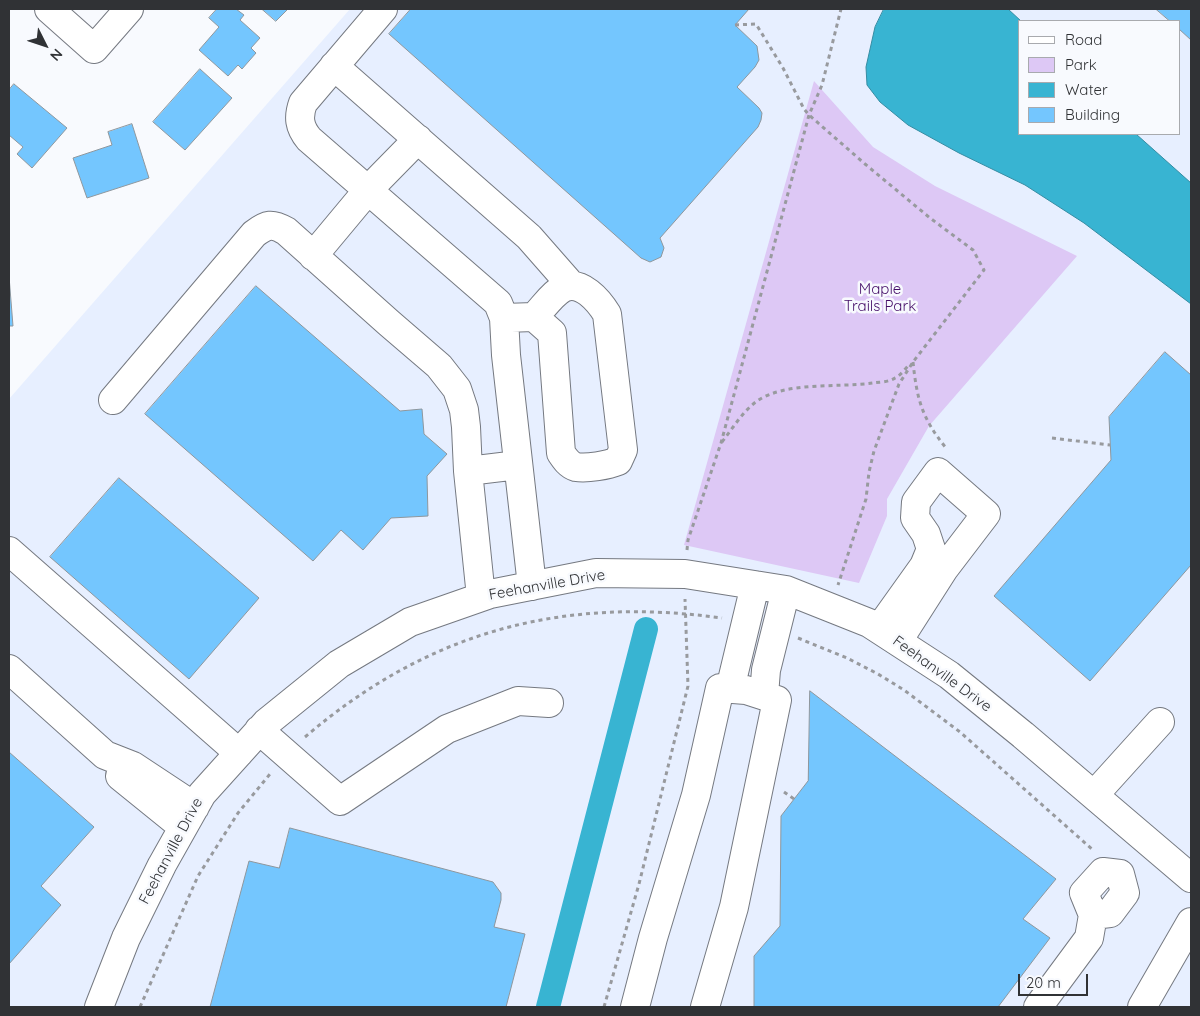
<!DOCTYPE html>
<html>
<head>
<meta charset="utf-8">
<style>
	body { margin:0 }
	#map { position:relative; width:1200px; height:1016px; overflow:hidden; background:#f8fafe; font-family:Quicksand,sans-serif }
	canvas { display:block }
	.frame { position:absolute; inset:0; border:10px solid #303235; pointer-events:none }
	.legend { position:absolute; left:1018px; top:20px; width:162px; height:115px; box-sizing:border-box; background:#f8fafe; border:1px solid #a8aaae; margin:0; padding:6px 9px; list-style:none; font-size:15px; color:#303235 }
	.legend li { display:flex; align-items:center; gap:10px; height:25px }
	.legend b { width:25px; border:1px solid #a8aaae }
	.north { position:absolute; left:20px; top:20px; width:50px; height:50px; -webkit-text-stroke:4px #f8fafe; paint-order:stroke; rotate:131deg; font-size:14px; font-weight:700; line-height:20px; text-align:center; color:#303235 }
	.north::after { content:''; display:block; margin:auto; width:18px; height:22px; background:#303235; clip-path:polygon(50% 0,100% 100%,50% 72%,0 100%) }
	.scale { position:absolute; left:1018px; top:974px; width:70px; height:22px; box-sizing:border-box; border:2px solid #303235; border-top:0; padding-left:6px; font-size:15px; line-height:18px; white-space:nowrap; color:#303235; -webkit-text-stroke:4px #f8fafe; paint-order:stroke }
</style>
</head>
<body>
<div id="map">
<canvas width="1200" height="1016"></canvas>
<div class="frame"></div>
<ul class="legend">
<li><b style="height:6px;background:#fff"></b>Road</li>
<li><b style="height:14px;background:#ddc8f5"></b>Park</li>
<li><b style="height:14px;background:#38b4d2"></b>Water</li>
<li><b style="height:14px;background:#74c6fe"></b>Building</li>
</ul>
<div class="north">N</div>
<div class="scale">20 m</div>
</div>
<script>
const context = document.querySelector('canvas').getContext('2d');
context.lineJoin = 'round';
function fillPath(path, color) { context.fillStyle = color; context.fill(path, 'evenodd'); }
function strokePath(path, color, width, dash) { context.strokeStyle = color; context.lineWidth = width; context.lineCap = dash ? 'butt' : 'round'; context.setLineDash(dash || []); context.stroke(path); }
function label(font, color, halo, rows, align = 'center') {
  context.font = font + ' Quicksand,sans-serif'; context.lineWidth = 5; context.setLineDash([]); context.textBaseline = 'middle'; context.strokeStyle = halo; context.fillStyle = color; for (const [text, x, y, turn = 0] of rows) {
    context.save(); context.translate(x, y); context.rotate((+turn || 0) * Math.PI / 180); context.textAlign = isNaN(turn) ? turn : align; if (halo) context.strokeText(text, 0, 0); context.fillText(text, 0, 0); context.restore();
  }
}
fillPath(new Path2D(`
	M350,9H1191V1007H9V399ZM1019,21H1179V134H1019Z`), '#e7efff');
fillPath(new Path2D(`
	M814,81L873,147L935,186L1077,256L929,426L887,499V516L859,583L684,545Z`), '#ddc8f5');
const water = new Path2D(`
	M884,9H1008L1021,21H1019V134H1136L1191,183V304L1084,223L1025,185L959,153L908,125L880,102L867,85L866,67L875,27Z`);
fillPath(water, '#38b4d2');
strokePath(water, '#368da3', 1);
strokePath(new Path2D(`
	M548,1007L646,629`), '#38b4d2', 24);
const building = new Path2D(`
	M217,9H236L244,15L240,20L260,38L251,48L256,53L242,69L238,65L228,76L199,50L219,27L209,18Z
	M262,9H288L276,21Z
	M411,9H749L735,25L757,46L759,60L755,67L737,87L759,108L762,113L761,120L758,127L660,238L664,248L661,257L650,262L641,258L389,34Z
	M1156,9H1191V40L1179,29V21H1170Z
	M200,69L232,98L185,150L153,122Z
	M14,84L67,128L32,168L17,154L23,147L9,135V90Z
	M132,124L149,178L87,198L73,158L112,145L108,132Z
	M9,276L13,326H9Z
	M256,286L400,411L422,409L424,434L447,454L427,476L428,516L391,518L363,550L341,530L313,561L145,414Z
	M1165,352L1191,375V565L1090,681L994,596L1111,460L1109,417Z
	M119,478L259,598L189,679L50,557Z
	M810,691L1056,879L1023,919L1050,938L998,1007H754V956L780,926L781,816L808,781Z
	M9,752L94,827L41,886L61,905L9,964Z
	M290,828L493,882L501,893V900L494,927L525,934L506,1007H210L249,861L279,868Z`);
fillPath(building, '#74c6fe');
strokePath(building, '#8f979d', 1);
const minor = new Path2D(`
	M49,9L94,49L129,9
	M383,9L303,103C298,117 299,127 309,139L498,303L504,318L506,355L532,586
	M334,66L529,237L572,286
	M313,256L368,190L418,139
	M504,318L534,317L552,333L561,453C565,459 569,465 576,467C587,469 608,465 618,461L623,450L607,314C599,301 581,279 563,288C552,294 543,308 534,317
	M113,400L254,234C267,224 272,223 286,231L389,323L439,366L457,389L464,410L466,427L468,471L481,597
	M468,471L518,465
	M9,551L239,753
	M879,629L924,566L931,549L926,534L915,518L916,502L938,472L986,514L944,569L898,641
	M9,669L105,755L133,766L195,807
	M730,689L755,585
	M764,695L766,670L786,590
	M259,730L340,801L447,729L518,701L549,703
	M120,776L183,827
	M1094,795L1160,722
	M1093,915L1110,913L1125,893L1120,874
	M99,1007L126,938L162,865L202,794L266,723L339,664L410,622L490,594L596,573L685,574L786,590L869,623L949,675L1023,735L1191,878
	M635,1007L653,938L696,795L720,688L746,690L777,700L734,907L705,1007
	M1038,1007L1089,938L1093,915L1084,893L1103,872L1120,874
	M1142,1007L1191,922`);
strokePath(minor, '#757981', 30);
strokePath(new Path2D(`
	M735,25L756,24L783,68L804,109L809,115L865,164L930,218L973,250L984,270L913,362L899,384L874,451L869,472L866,499L838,585
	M913,362C917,400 922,418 946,448
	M1052,438L1110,445
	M722,442C733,428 743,411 757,401C787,381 838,388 873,383C880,382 889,382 895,378C900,376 905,369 909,365
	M687,550L688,540L721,443L809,115L822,85L841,9
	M798,638L847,658L878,674L904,690L960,732L1093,850
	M305,737C429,631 562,596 722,618
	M784,792L794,799
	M140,1007L198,876L238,813L270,774
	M604,1007L639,884L688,686L685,599`), '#989a9e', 3, [4, 4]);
strokePath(minor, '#fff', 28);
label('15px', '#440d67', '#f8fafe', [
	["Maple",880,289],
	["Trails Park",880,306]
]);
label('15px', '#303235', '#f8fafe', [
	["Feehanville Drive",547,585,-10],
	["Feehanville Drive",942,674,36],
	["Feehanville Drive",171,851,-62]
]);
</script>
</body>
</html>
